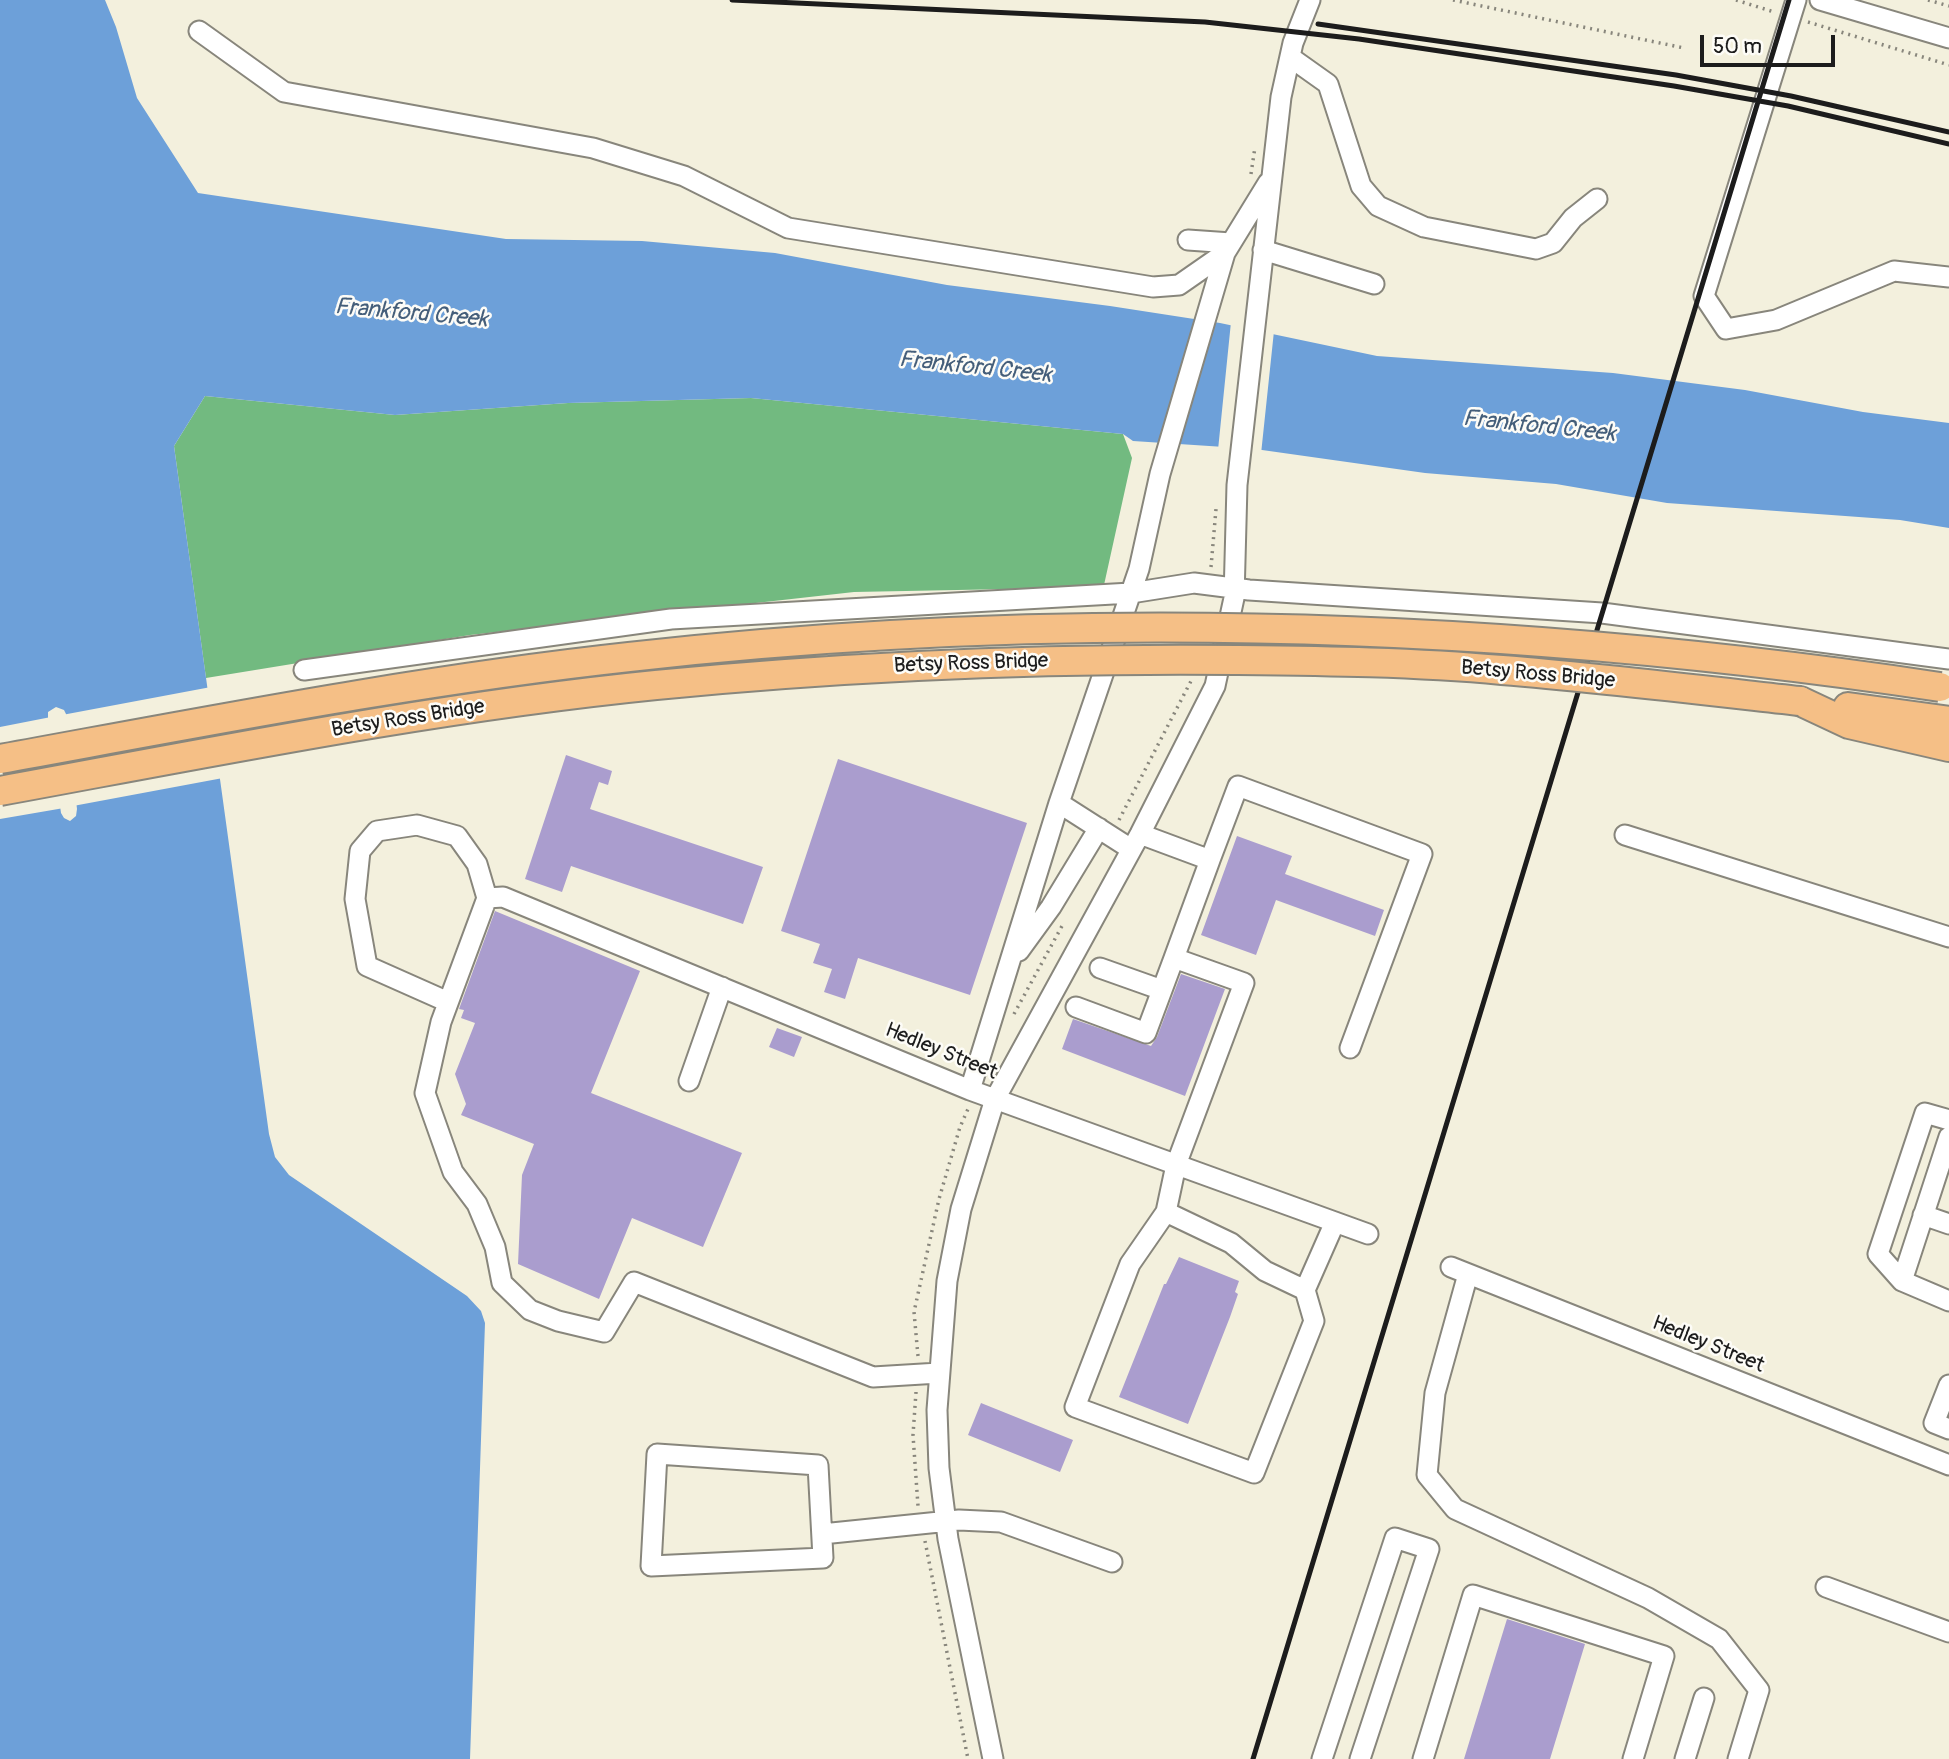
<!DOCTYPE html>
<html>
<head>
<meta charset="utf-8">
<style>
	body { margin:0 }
	#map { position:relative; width:1949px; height:1759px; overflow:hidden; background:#f3f0dd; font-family:Pangolin,sans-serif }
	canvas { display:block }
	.scale { position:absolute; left:1700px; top:35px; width:135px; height:32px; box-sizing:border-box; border:4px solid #1c1c1c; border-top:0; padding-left:9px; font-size:21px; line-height:24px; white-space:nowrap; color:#1c1c1c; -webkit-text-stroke:5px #fdfcf7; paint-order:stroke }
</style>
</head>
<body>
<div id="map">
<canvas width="1949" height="1759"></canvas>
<div class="scale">50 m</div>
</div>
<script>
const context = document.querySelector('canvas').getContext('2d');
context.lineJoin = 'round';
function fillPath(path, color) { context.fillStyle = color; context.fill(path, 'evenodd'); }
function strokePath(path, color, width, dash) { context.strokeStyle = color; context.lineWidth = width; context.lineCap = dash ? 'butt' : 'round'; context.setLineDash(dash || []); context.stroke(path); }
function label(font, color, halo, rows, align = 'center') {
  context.font = font + ' Pangolin,sans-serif'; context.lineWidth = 5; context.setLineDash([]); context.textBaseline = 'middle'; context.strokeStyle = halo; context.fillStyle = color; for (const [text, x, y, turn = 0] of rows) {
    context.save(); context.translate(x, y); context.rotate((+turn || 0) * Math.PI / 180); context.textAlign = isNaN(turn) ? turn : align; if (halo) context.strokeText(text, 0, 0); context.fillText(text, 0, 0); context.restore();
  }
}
fillPath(new Path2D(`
	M205,396L395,415L568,403L751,398L1123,434L1132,458L1104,585L1060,588L854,592L470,635L206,678L174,446Z`), '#72ba80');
fillPath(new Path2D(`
	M0,0H105L116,27L137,98L198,193L506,239L642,241L775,253L947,285L1110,306L1220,323L1377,356L1613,373L1745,390L1863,412L1949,423V528L1900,520L1667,503L1556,484L1425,473L1255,449L1133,441L1123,434L751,398L568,403L395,415L205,396L174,446L269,1134L275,1157L289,1175L467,1296L481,1311L485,1323L470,1759H0ZM56,707L64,710L66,714L77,809L76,816L70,821L64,818L61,813L48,718V712Z`), '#6da0d9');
fillPath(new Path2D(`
	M1231,322L1274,331L1261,454L1218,450Z
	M211,687L223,778L73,806L62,715Z
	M51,717L64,808L0,819V727Z`), '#f3f0dd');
fillPath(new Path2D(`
	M566,755L612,771L608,785L599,782L590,809L763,867L743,924L571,866L562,892L525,879Z
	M838,759L1027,823L970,995L858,958L845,999L824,992L832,969L813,963L820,944L781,931Z
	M1237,836L1292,856L1285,874L1384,910L1375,936L1276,900L1256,955L1201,935Z
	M495,911L640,971L591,1093L742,1153L703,1247L632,1218L599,1299L518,1264L522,1175L534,1144L461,1115L466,1104L455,1074L475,1023L461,1018L464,1010L459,1009Z
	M1181,974L1225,989L1185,1096L1062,1049L1073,1019L1151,1046L1157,1037Z
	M777,1028L802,1037L794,1057L769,1047Z
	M1179,1257L1239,1281L1235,1292L1238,1294L1230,1317L1188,1424L1119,1397L1164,1284H1166Z
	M981,1403L1073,1440L1060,1472L968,1435Z
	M1507,1619L1585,1644L1550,1759H1464Z`), '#aa9dce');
const minor = new Path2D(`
	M1796,0L1704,296L1726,329L1776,320L1894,271L1949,277
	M1820,0L1949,38
	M199,31L284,92L593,148L684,176L788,228L1153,287L1179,285L1225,253
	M1290,57L1328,84L1361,186L1378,206L1424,227L1536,249L1553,243L1573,218L1597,199
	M1188,240L1231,243
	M1263,250L1374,284
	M304,670L671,619L1131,593L1194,583L1249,590L1602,613L1949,659
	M1059,803L1131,849
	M1140,834L1210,860L1174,958
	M1625,835L1949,937
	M1210,860L1238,786L1422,854L1350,1048
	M1019,951L1051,907L1099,828
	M1100,968L1162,990
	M448,1002L367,966L355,899L360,851L377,831L417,825L457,836L477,864L487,898
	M1076,1007L1146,1033L1174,958L1244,983L1176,1165L1166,1212L1231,1243L1265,1271L1305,1290L1335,1222
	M689,1081L722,987
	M970,1090L1059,803L1139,569L1160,474L1225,253L1268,183
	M1949,1120L1925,1113L1878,1254L1902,1281L1949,1301
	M1166,1212L1130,1264L1075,1407L1254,1473L1314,1321L1305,1290
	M1923,1215L1949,1224
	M1451,1267L1949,1465
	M1468,1274L1435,1393L1427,1475L1455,1509L1648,1598L1719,1639L1759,1690L1738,1759
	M1902,1281L1949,1137
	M939,1373L873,1377L634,1282L604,1332L558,1321L530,1310L502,1283L495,1247L477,1204L453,1172L425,1093L441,1022L487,898L503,897L970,1090L1368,1234
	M1949,1385L1934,1423L1949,1429
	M657,1454L818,1465L823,1558L651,1566Z
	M822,1534L959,1520L1001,1522L1112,1562
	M1826,1587L1949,1632
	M993,1759L948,1539L939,1468L937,1410L947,1281L961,1209L995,1099L1140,834L1215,686L1234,598L1237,485L1281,97L1293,43L1310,0
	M1322,1759L1395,1538L1429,1549L1360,1759
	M1423,1759L1473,1595L1664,1656L1633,1759
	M1685,1759L1704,1698`);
const highway = new Path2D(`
	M1800,701L1849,724L1949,747
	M1848,707L1949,721`);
strokePath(minor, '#88867c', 23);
strokePath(highway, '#88867c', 32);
strokePath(new Path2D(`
	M1453,0L1684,48
	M1736,0L1774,12
	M1928,0L1949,6
	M1808,22L1949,65
	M1251,174L1255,147
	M1211,567L1216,509
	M1119,820L1191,681
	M1014,1014L1062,926
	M918,1356L914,1312L939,1199L960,1127L968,1109
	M916,1392L913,1435L918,1506
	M925,1541L968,1759`), '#88867c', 3.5, [2, 5]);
strokePath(minor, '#fff', 19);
strokePath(highway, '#f5bf86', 28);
strokePath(new Path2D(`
	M732,0L1205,22L1359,39L1674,86L1788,106L1949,144
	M1318,24L1676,75L1791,96L1949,132
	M1253,1759L1789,0`), '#1c1c1c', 5);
const highwayBridge = new Path2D(`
	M0,759C209,721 418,680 629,657C1066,608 1506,622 1940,687
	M0,791C218,751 436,707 656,685C850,666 1043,658 1238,660C1326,661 1414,662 1502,670C1601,678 1701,690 1800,701`);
strokePath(highwayBridge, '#88867c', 32, []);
strokePath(highwayBridge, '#f5bf86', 28);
label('21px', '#1c1c1c', '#fdfcf7', [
	["Betsy Ross Bridge",971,664,-2],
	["Betsy Ross Bridge",1538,675,5],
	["Betsy Ross Bridge",408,719,-9],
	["Hedley Street",941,1052,22],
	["Hedley Street",1708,1345,22]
]);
label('italic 23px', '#445e7a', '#fdfcf7', [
	["Frankford Creek",411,314,5],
	["Frankford Creek",975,368,6],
	["Frankford Creek",1539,427,6]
]);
</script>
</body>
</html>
